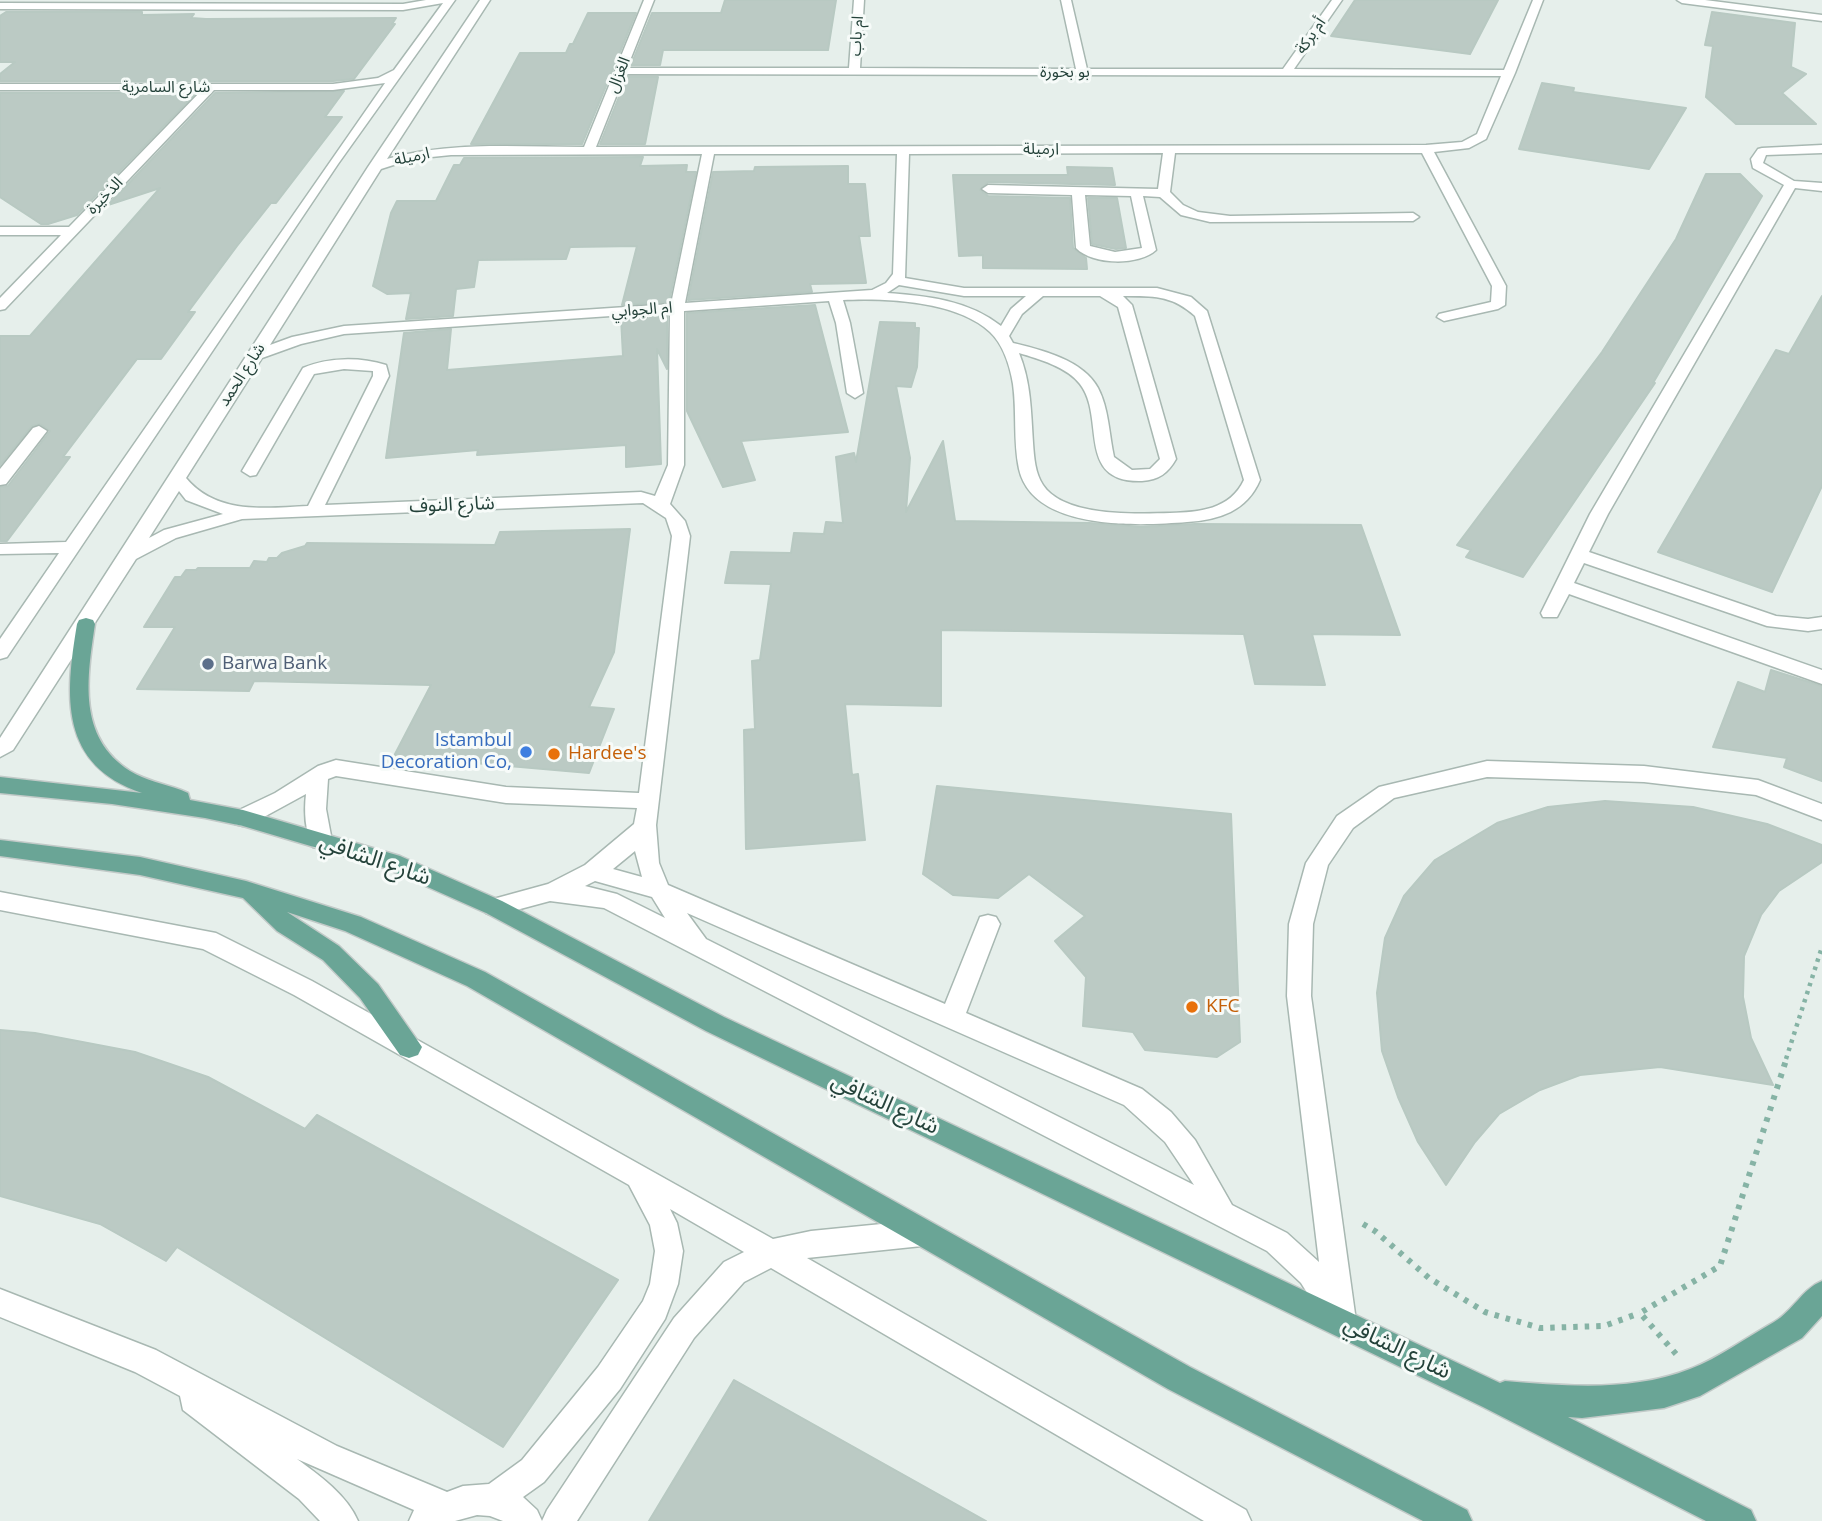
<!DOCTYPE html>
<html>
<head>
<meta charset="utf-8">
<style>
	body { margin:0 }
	canvas { display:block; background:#e6efeb }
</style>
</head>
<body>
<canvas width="1822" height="1521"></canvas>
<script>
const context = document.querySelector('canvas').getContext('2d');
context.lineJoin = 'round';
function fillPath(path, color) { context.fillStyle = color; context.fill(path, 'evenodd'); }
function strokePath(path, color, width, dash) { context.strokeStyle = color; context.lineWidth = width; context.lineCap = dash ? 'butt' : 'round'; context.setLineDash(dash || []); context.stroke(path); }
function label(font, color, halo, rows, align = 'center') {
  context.font = font + ' "Open Sans","Noto Sans Arabic",sans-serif'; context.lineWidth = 6; context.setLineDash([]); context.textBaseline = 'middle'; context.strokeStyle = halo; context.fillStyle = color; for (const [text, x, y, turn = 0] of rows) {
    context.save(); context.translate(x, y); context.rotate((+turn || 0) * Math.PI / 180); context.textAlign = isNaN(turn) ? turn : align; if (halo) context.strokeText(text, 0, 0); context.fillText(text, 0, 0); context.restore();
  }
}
const building = new Path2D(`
	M725,0H836L828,50H663L660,65H631L652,13H721Z
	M1355,0H1498L1470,54L1331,36Z
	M6,12H142V15L194,14L191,18L206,19L396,18L392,24H395L354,79L333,81H0V74L15,62H0V16Z
	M1712,12L1795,23L1791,67L1806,74L1782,93L1816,124H1736L1706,97L1713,46L1705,45Z
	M588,13H636L582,144H471L520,53H566L570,44H573Z
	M627,77H658L645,144H600Z
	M1542,83L1574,88L1573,92L1686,108L1649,169L1519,149Z
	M344,91L325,117H342L276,203H271L237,246L188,312H195L161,359H137L63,457H70L7,541H0V487L8,486L50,431L40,424L32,426L0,465V336H30L160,188L108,205L215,93Z
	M0,93H196L77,215L48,224H41L0,197Z
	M643,157L640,166L687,165L686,172H696L669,302L622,305L637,246L570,247L566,259L478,260L474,287L456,289L453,316L406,319L411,293L387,294L373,286L391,213L397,201H436L454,165H460L464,158Z
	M848,166V184H865L870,236H859L866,283L810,284L812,292L688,300L713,172L754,171L755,167Z
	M1067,167L1112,168L1115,185L988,182L980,190L988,196L1070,198L1073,248L1086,258L1087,269L983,268V255L959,256L953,175H1068Z
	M1706,174H1740L1762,196L1653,383H1655L1523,577L1466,557L1471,550L1457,545L1602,352L1676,239Z
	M1088,198H1117L1126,248L1116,249L1092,244Z
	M1822,296V486L1772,592L1658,552L1776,350L1789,354Z
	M815,305L848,432L741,441L755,480L723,487L687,411V313Z
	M667,315V369L657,349L661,464L626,467V445L477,455L478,450L386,458L404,333L451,329L447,370L623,356L621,318Z
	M880,322L915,323V328H919L917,367L911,387L896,386L910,458L906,512L943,441L955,521L1089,523L1142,527L1195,524L1361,525L1400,635L1312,634L1325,685L1255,684L1244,634L941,630V706L845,704L852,775L858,774L865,840L746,849L744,730L755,729L752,661L760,660L771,584L725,583L731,552L791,553L794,533L824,534L826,522L843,523L836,457L854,453L856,462Z
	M630,529L614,652L589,707L614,709L589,773L394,756L431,685L254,681L249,691L137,689L175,627H144L175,577H181L186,570H196L198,568H250L254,561L267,562L269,558H277L282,553L305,546L307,543L495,545L500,532Z
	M1771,670L1822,686V781L1784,767L1787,758L1713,747L1738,682L1765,692Z
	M937,786L1231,814L1240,1042L1217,1057L1145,1050L1133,1032L1083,1026L1086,977L1055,941L1085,916L1029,874L998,898L953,895L923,874Z
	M1605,801L1693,807L1767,824L1822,845V862L1779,891L1761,915L1744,956L1743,997L1751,1038L1773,1085L1660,1067L1580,1075L1540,1090L1499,1114L1475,1142L1446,1185L1418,1142L1398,1097L1382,1051L1377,993L1385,938L1404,896L1435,860L1497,823L1548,807Z
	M0,1030L35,1033L135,1052L208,1077L305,1129L317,1115L618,1280L503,1447L177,1247L166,1261L100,1224L0,1196Z
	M734,1380L986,1521H649Z`);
fillPath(building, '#bbcac4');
strokePath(building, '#b8c9c2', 2);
const minor = new Path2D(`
	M426,0H455L338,164L7,657L0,659V639L59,553L0,554V544L66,542L385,83L333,90H214L5,309L0,310V298L61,235H0V227H69L202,90H0V84H333L378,78L394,70L443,3L403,10L0,9V3L403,4Z
	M480,0H490L387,159C450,141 519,147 584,147L644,0H654L627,68H849L854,0H864L860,68L1076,69L1061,0H1071L1087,69H1283L1332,0H1342L1294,69L1504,70L1533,0H1543L1515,73L1486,139L1469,148L1434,152L1506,286L1505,305L1498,309L1444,321L1437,317L1439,314L1491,302L1492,286L1422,153H1175L1170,192L1183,205L1198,212L1230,216L1413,213L1419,217L1413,221L1210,222L1181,215L1160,197L1143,196L1156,250C1139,266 1092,265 1076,248L1072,195L988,193L982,189L988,185L1158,189L1163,153L909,154L905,278L964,288H1157L1191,297L1207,311L1260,480C1247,511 1219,520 1187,522C1138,526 1033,531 1019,469C1013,441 1017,412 1013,384C1010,366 1003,344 990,332C957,301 886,298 843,300L850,323L863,393L855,398L847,393L836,323L829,301L684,311V465L670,504L685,521L690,536L656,825L659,863L668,885L945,1004L980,917L988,915L996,917L1000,924L966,1013L1142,1089L1171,1112L1195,1140L1232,1205L1287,1233L1319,1262L1287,996L1289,924L1306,863L1337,816L1379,787L1487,761L1644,766L1758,780L1822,804V820L1756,795L1644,782L1487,777L1394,798L1353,828L1328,865L1313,924L1311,996L1356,1321L1351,1331L1341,1335L1331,1331L1301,1283L1267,1251L604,908L550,901L494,916L486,913L482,907L486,901L548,884L585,865L634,824L637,808L506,803L336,776L328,779L326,809L332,841L329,847L321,849L313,847C305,832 304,811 306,794L251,824L243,826L235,824L232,818L235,812L275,793L318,766L336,760L506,787L639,793L672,536L666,518L643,503L242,519L176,538L136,559L13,750L0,757V738L368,167ZM625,74L1501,76L1477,134L1462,142L1426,145L596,147ZM702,154L671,304L344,326L292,337L270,345L381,169L412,159L451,155ZM714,154H897L893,274L886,283L872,290L685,303ZM1085,195L1131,196L1142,248L1115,252L1090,246ZM899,285L964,296H1026L1011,309L1001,326C968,300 928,296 887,293ZM1043,296H1100L1118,307L1160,459L1150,469L1132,470L1114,457C1109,435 1109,409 1098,388C1083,360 1042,350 1013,343L1009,336L1022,314ZM1123,296C1153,296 1172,295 1195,316L1244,480C1230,510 1199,512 1170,513C1136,514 1064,517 1043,485C1035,473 1034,457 1033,443C1031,412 1031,382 1019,353C1039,359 1067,367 1080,384C1106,417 1075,483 1142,481C1159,480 1168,473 1176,459L1132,305ZM670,312L668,465L655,496L641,492L325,505L389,376L386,365C360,357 329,357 303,368L242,471L250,476L256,475L314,374L344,369L373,371V376L308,506C265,508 217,515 186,478L262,358L301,344L344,334ZM179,491L186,500L223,514L164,530L149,538ZM635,851L642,877L613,869ZM595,881L652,897L665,918L617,894L585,886ZM687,913L1124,1105L1165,1142L1194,1185L706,939Z
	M1677,0H1705L1822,15V21L1682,3Z
	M1822,145V153L1766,155L1763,163L1794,181L1822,183V191L1795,188L1608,514L1589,552L1776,616L1808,619L1822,617V629L1808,631L1767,626L1584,563L1574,583L1822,670V684L1569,594L1557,617H1543L1541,613L1590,514L1784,185L1753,168L1751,159L1758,149L1762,148Z
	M39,426L47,431L6,484L0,485V469L33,428Z
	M0,892L216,933L312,981L773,1239L811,1231L922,1220L932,1224L936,1233L932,1242L922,1246L807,1258L1246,1510L1251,1521H1204L771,1268L744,1282L694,1338L577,1521H503L490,1516L477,1515L455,1521H409L414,1510L297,1459C319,1475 347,1495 358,1521H320L299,1499L183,1410L180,1396L135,1372L0,1317V1289L156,1350L337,1446L447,1492L463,1486L489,1484L522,1460L598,1367L643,1301L650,1284L655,1251L650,1225L629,1185L294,995L203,949L0,910ZM670,1209L744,1252L724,1262L674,1318L547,1510L542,1521L537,1510L523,1497L544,1482L620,1389L665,1319L678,1284L683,1251L677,1223Z`);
const major = new Path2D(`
	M86,618L93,620L95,624C87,678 77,737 130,771C145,780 164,784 181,790L188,793L190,800L243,810L400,856L502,901L724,1017L1500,1383L1505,1381C1567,1386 1631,1392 1690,1369C1719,1358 1747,1337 1774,1322C1793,1311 1802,1289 1822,1281V1316L1802,1338L1700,1396L1664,1408L1582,1418L1568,1417L1751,1510L1756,1521H1706L1483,1407L706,1031L486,913L385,868L243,826L205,818L112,804L0,793V777L142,793C59,765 65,696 77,624L79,620Z
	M0,840L140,857L246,881L361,917L485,972L1190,1367L1467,1510L1472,1521H1423L1168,1389L467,986L345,931L287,912L339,946L378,984L422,1047L418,1055L409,1058L400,1055L360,998L323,960L277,931L243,898L140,875L0,856Z`);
strokePath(minor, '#a8b8b2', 3);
strokePath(major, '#c2cac8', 3);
strokePath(new Path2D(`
	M1786,1059L1822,947`), '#86b3a5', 4.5, [3.5, 5]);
strokePath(new Path2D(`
	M1363,1224L1375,1231L1429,1278L1485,1312L1540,1328L1604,1326L1640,1313
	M1676,1354L1640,1313L1720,1266L1787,1057`), '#86b3a5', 6, [4.5, 7]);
fillPath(minor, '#fff');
fillPath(major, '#6aa596');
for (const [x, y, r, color] of [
	[208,664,7,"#5c6f8a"],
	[526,752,7,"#3f7fe0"],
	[554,754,7,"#e8710a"],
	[1192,1007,7,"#e8710a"]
]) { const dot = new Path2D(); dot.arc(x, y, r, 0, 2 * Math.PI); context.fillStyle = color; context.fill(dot); strokePath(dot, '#f7fbf9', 2.5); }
label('16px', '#24423a', '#f7fbf9', [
	["ام باب",857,36,-86],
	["أم بركة",1311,36,-55],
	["بو بخورة",1065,72],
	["الغزال",619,75,-68],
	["شارع السامرية",166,87],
	["ارميلة",1041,149],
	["ارميلة",412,157,-12],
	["الذخيرة",105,196,-46],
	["ام الجوابي",642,310,-4],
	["شارع الحمد",242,375,-57]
]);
label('19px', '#24423a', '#f7fbf9', [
	["شارع النوف",452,505,-2]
]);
label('19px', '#4e5e75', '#f7fbf9', [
	["Barwa Bank",222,664]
], 'left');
label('19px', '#366cbe', '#f7fbf9', [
	["Istambul",512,741],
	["Decoration Co,",512,763]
], 'right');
label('19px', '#c56008', '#f7fbf9', [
	["Hardee's",568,754],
	["KFC",1206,1007]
], 'left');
label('23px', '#24423a', '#f7fbf9', [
	["شارع الشافي",375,860,19],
	["شارع الشافي",885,1104,25],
	["شارع الشافي",1397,1348,26]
]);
</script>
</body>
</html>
